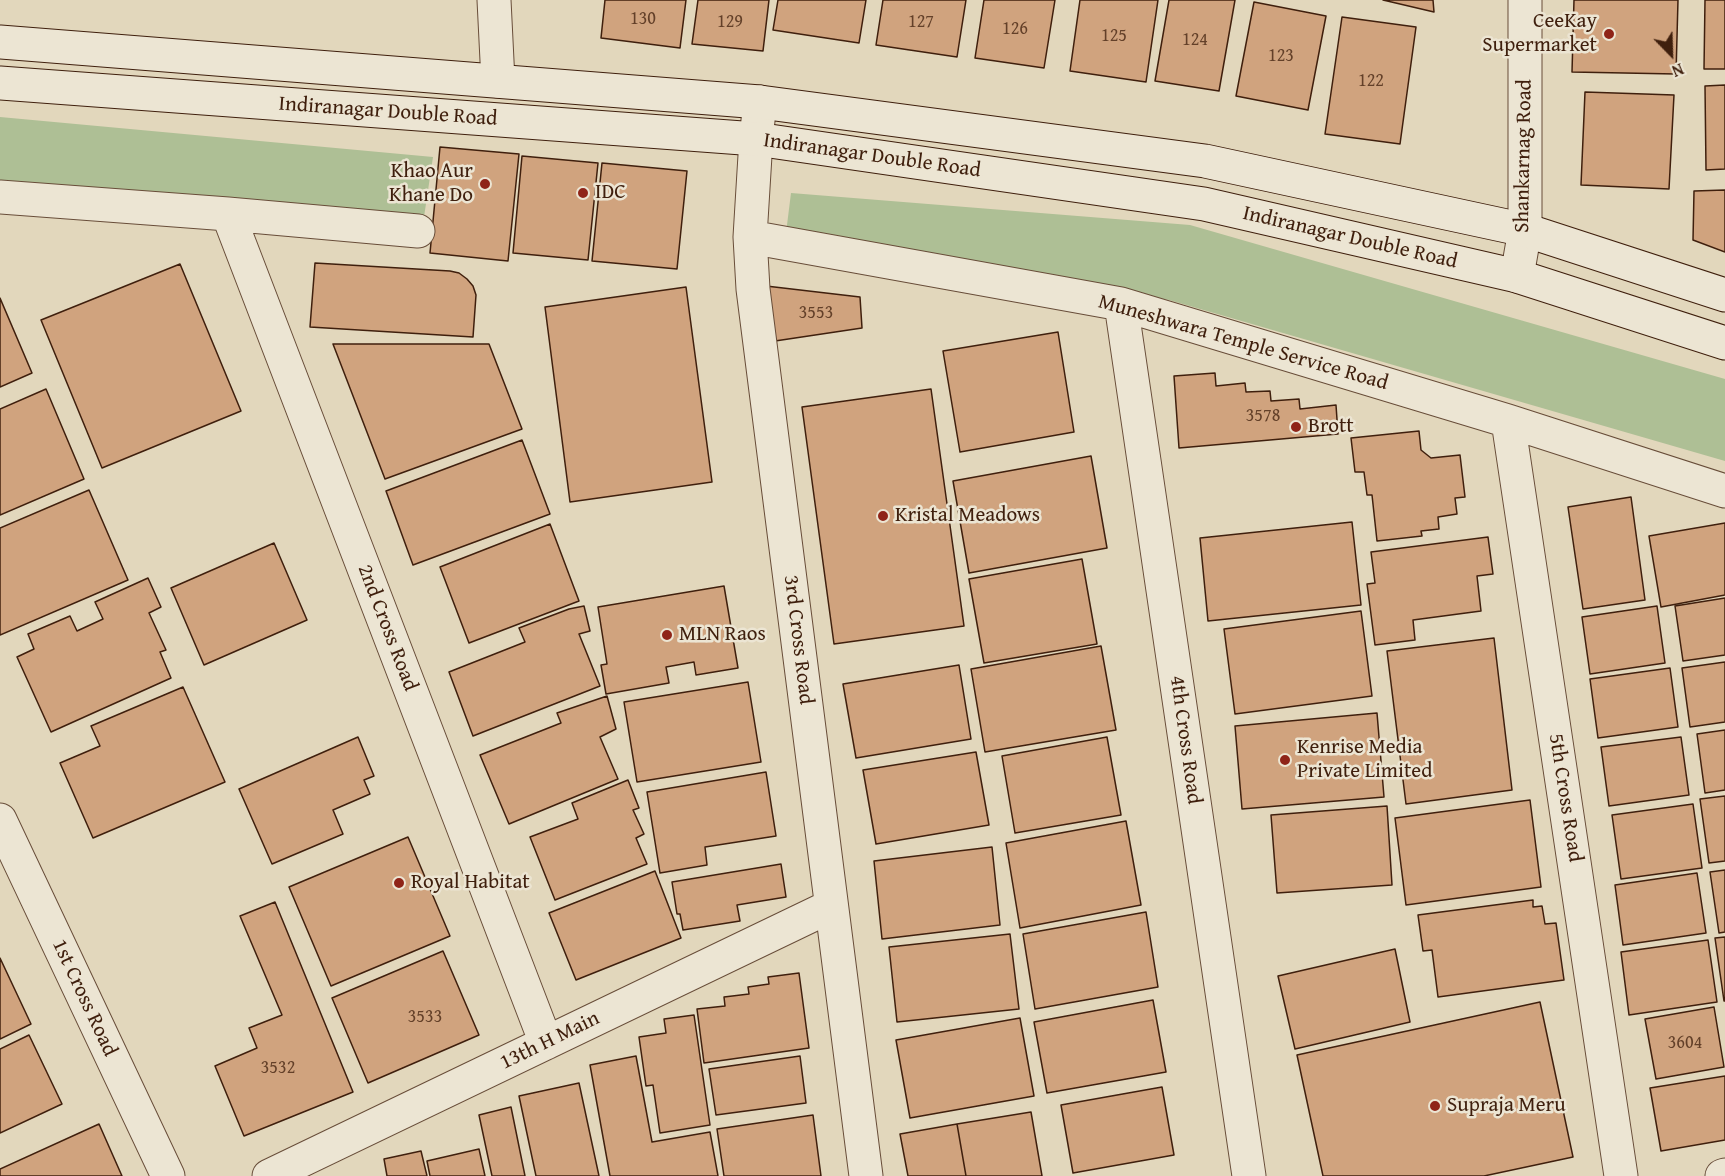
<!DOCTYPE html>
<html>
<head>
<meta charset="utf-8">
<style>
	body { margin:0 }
	#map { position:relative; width:1725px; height:1176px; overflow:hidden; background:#e2d7bc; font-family:"Gentium Book Plus",serif }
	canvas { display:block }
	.north { position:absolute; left:1641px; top:24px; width:60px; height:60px; -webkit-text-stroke:4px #ece5d3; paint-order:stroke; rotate:157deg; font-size:16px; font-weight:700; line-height:24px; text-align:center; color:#3f1f0d }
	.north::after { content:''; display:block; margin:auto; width:21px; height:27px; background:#3f1f0d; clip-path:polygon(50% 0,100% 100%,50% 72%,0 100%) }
</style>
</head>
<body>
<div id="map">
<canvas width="1725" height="1176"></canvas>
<div class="north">N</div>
</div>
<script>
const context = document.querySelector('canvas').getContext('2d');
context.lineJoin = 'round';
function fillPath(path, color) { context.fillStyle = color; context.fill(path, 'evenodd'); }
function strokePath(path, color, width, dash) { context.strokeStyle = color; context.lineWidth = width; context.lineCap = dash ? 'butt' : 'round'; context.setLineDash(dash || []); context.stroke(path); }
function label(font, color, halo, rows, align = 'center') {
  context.font = font + ' "Gentium Book Plus",serif'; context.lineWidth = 5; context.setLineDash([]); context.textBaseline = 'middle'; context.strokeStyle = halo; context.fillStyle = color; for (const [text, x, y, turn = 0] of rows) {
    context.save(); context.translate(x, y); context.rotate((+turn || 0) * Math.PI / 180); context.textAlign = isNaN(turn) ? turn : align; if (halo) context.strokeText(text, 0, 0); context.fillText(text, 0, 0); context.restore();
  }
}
fillPath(new Path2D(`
	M0,117L433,157L424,217L0,181Z
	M791,193L1190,225L1725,379V461L1169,300L786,233Z`), '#aebf95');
const building = new Path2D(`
	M605,0H686L680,48L601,38Z
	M698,0H769L763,51L692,44Z
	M778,0H866L859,43L773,30Z
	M883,0H966L957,57L876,45Z
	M984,0H1055L1044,68L975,58Z
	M1080,0H1158L1146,82L1070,71Z
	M1169,0H1235L1219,91L1155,81Z
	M1383,0H1433L1434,12Z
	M1574,0H1678L1676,74L1572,72Z
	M1705,0H1725V69H1704Z
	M1254,2L1326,16L1308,110L1236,96Z
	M1342,17L1416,27L1400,144L1325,134Z
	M1725,85V169L1706,170L1705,86Z
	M1585,92L1674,95L1669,189L1581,185Z
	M440,147L519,154L508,261L430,253Z
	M522,156L598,163L588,260L513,253Z
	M602,163L687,171L677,269L592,261Z
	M1725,190V252L1693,240L1694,191Z
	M315,263L450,271L459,273L467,279L473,286L476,295L473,337L310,327Z
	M180,264L241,411L102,468L41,320Z
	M766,286L860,297L862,328L775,341Z
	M686,287L712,482L570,502L545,307Z
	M0,298L32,373L0,387Z
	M1058,332L1074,432L960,452L943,351Z
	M333,344H489L522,429L385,479Z
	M1215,373L1216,386L1245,383L1246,392L1270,391L1271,401L1299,399L1300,409L1336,405L1338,434L1179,448L1174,376Z
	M46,389L84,479L0,515V409Z
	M931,389L964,626L834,644L802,407Z
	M1419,431L1421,450L1431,458L1460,455L1465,497L1455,498L1457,514L1438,517L1439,529L1421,531L1422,536L1377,541L1372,495H1367L1364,472H1355L1351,438Z
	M522,440L550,514L413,565L386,491Z
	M1091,456L1107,548L969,573L953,481Z
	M89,490L128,580L0,635V528Z
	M1631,497L1645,600L1583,609L1568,507Z
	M1352,522L1361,605L1208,621L1200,538Z
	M1725,523V595L1661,607L1649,536Z
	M550,524L579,601L469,643L440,567Z
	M1488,537L1493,574L1477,576L1481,611L1413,620L1415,640L1375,645L1367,584L1375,583L1371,552Z
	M274,543L307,620L204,665L171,588Z
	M1082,559L1097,644L984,663L969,579Z
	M148,578L161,607L149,613L166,650L160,652L171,678L51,732L17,657L34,649L28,634L70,616L77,631L103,619L95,602Z
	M724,586L738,668L696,675L694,662L666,667L669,683L606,694L601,665L607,664L598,607Z
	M1725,598V655L1683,661L1675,606Z
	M584,606L590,631L579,634L600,686L473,736L449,672L525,642L519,628L569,609Z
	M1657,606L1665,663L1590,674L1582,617Z
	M1361,611L1372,696L1235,714L1224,629Z
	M1494,638L1512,790L1406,804L1387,651Z
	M1101,646L1116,730L985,752L971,669Z
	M1725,662V722L1690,727L1682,668Z
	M959,665L971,739L856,758L843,684Z
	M1670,668L1678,727L1598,738L1590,679Z
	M748,682L761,762L637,782L624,702Z
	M183,687L225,782L93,838L60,763L100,746L91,726Z
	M607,696L616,729L600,737L618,779L509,824L480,755L561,723L557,713Z
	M1377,713L1384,797L1242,809L1235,726Z
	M1725,730V790L1705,793L1697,734Z
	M358,737L374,776L364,780L370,794L333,810L343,834L272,864L239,789Z
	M1107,737L1121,815L1015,833L1002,756Z
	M1681,737L1689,795L1609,806L1601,747Z
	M976,752L989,825L876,844L863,770Z
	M766,772L776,836L705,847L707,865L660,873L647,792Z
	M628,780L639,808L633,810L644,834L636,838L647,864L555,900L530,837L578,819L572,803Z
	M1725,796V861L1709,863L1700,799Z
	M1530,800L1541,887L1406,905L1395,818Z
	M1693,804L1702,868L1621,879L1612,815Z
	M1387,806L1392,885L1277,893L1271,815Z
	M1126,821L1141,905L1020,928L1006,843Z
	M408,837L450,936L331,986L289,887Z
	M992,847L1000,925L882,939L874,861Z
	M781,864L786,897L737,905L740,921L683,930L680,914H677L672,882Z
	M1725,870V932L1719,933L1710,872Z
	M655,871L681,938L576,980L549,913Z
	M1697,873L1706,933L1623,945L1615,885Z
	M1533,900V907L1542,906L1545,924L1556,923L1564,980L1438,997L1432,950L1423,951L1418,915Z
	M275,902L353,1092L244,1136L215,1066L257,1048L249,1028L282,1015L240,916Z
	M1146,912L1158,987L1035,1009L1023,934Z
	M1010,934L1019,1009L897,1022L889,947Z
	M1725,937V1001H1724L1715,938Z
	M1708,940L1717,1002L1629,1015L1621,952Z
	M1395,949L1410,1022L1295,1049L1278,976Z
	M443,951L479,1035L368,1083L332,998Z
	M0,958L31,1024L0,1039Z
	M799,973L809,1048L704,1063L697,1009L725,1006L724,997L749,994L748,987L769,984L768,977Z
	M1153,1000L1166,1072L1047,1093L1034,1022Z
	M1540,1002L1573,1157L1484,1176H1323L1297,1055Z
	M1714,1007L1724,1067L1656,1079L1645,1019Z
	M694,1015L710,1125L660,1133L653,1085L646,1086L639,1037L666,1033L664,1019Z
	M1020,1018L1034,1096L910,1118L896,1040Z
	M29,1035L62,1104L0,1133V1049Z
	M636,1056L652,1142L710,1132L718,1176H610L590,1065Z
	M800,1056L806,1103L716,1115L709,1069Z
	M1725,1076V1140L1661,1151L1650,1088Z
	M579,1083L599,1176H536L519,1096Z
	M1162,1087L1174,1155L1073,1173L1061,1105Z
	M511,1107L525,1176H492L479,1115Z
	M1031,1112L1042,1176H966L957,1124Z
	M813,1115L821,1176H724L717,1129Z
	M99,1124L122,1176H0V1169Z
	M957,1124L966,1176H908L900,1134Z
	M479,1149L485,1176H430L427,1161Z
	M421,1151L427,1176H387L384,1159Z`);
fillPath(building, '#d0a37e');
strokePath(building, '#3f1f0d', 1.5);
const street = new Path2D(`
	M494,0L498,81
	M760,102L756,139L750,237L753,289L866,1176
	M0,197L228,214L418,231
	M228,214L546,1043
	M750,237L1121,304L1508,421L1725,491
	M1517,276L1525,230V0
	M1121,304L1249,1176
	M1508,421L1621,1176
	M0,820L168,1176
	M269,1176L831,906
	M1722,1176L1725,1175`);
const secondary = new Path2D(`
	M0,42L760,102L1205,161L1525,230L1725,295
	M0,83L756,139L1204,204L1517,276L1725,343`);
strokePath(street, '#684d39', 35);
strokePath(secondary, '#3f1f0d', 35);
strokePath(street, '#ece5d3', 33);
strokePath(secondary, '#ece5d3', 33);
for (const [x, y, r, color] of [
	[1609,34,6,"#8f2418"],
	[485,184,6,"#8f2418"],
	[583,193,6,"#8f2418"],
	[1296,427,6,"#8f2418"],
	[883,516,6,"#8f2418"],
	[667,635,6,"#8f2418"],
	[1285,760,6,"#8f2418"],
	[399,883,6,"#8f2418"],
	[1435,1106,6,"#8f2418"]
]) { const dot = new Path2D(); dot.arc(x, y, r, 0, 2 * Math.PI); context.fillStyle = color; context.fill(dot); strokePath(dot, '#ece5d3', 2); }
label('18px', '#634029', null, [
	["130",643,19],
	["129",730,22],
	["127",921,22],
	["126",1015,29],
	["125",1114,36],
	["124",1195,40],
	["123",1281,56],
	["122",1371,81],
	["3553",816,313],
	["3578",1263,416],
	["3533",425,1017],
	["3604",1685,1043],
	["3532",278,1068]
]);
label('21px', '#3f1f0d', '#ece5d3', [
	["CeeKay",1597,22,"right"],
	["Supermarket",1597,46,"right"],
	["Khao Aur",473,172,"right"],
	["Khane Do",473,196,"right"],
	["IDC",595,193],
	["Brott",1308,427],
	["Kristal Meadows",895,516],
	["MLN Raos",679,635],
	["Kenrise Media",1297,748],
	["Private Limited",1297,772],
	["Royal Habitat",411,883],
	["Supraja Meru",1447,1106]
], 'left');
label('21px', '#3f1f0d', '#ece5d3', [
	["Indiranagar Double Road",388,112,4],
	["Indiranagar Double Road",872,156,8],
	["Shankarnag Road",1524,156,-89],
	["Indiranagar Double Road",1350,238,13],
	["Muneshwara Temple Service Road",1243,343,16],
	["2nd Cross Road",387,628,69],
	["3rd Cross Road",798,640,83],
	["4th Cross Road",1185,740,82],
	["5th Cross Road",1565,798,81],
	["1st Cross Road",84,998,65],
	["13th H Main",550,1041,-26]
]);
</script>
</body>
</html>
